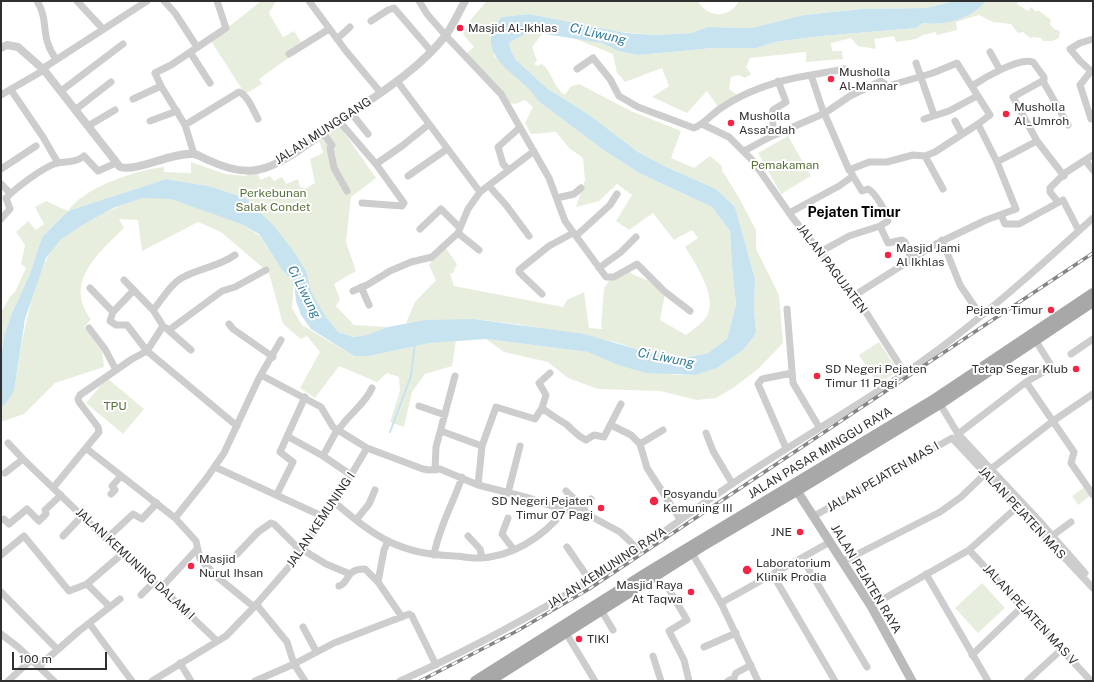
<!DOCTYPE html>
<html>
<head>
<meta charset="utf-8">
<style>
	body { margin:0 }
	#map { position:relative; width:1094px; height:682px; overflow:hidden; background:#fff; font-family:"Public Sans",sans-serif }
	canvas { display:block }
	.frame { position:absolute; inset:0; border:2px solid #303030; pointer-events:none }
	.scale { position:absolute; left:12px; top:652px; width:95px; height:18px; box-sizing:border-box; border:2px solid #303030; border-top:0; padding-left:5px; font-size:12px; line-height:14px; white-space:nowrap; color:#303030; -webkit-text-stroke:3px #fff; paint-order:stroke }
</style>
</head>
<body>
<div id="map">
<canvas width="1094" height="682"></canvas>
<div class="frame"></div>
<div class="scale">100 m</div>
</div>
<script>
const context = document.querySelector('canvas').getContext('2d');
context.lineJoin = 'round';
function fillPath(path, color) { context.fillStyle = color; context.fill(path, 'evenodd'); }
function strokePath(path, color, width, dash) { context.strokeStyle = color; context.lineWidth = width; context.lineCap = dash ? 'butt' : 'round'; context.setLineDash(dash || []); context.stroke(path); }
function label(font, color, halo, rows, align = 'center') {
  context.font = font + ' "Public Sans",sans-serif'; context.lineWidth = 4; context.setLineDash([]); context.textBaseline = 'middle'; context.strokeStyle = halo; context.fillStyle = color; for (const [text, x, y, turn = 0] of rows) {
    context.save(); context.translate(x, y); context.rotate((+turn || 0) * Math.PI / 180); context.textAlign = isNaN(turn) ? turn : align; if (halo) context.strokeText(text, 0, 0); context.fillText(text, 0, 0); context.restore();
  }
}
fillPath(new Path2D(`
	M261,1H276L269,13L283,37L294,31L304,47L259,79L262,84L245,94L211,41Z
	M487,1H698C708,19 730,18 739,1H954L926,8L862,9L804,15L751,28L708,27L691,33L656,35L620,32L529,14L501,17L493,30L492,42L494,56L533,92L538,101L602,149L639,173L712,207L730,231L732,267L736,304L727,339L708,353L679,359L647,352L615,342L516,324L474,319L406,323L415,302L436,280L429,265L434,257L445,247L457,264L453,273L450,274L454,286L563,307L567,300L584,292L589,328L603,329L601,327L604,288L615,272L623,273L628,269L632,274L649,281L665,294L660,320L686,335C692,330 703,323 707,316C718,297 695,263 685,247L698,238L692,230L674,240L653,213L629,230L616,221L632,195L617,184L599,201L576,207L585,180L583,158L569,148L556,132L531,134L525,123L533,107L525,100L515,104L503,101L466,54L474,47L463,34L472,18Z
	M986,1H1018L1017,4L1028,11L1031,7L1036,12L1038,10L1051,20L1050,24L1054,29L1060,31L1059,38L1052,41H1043L1041,38L1034,37L1030,38L1023,32L1018,33L1011,24L993,22L979,15L956,22L957,30L937,35L936,32L923,35L916,39L896,42L894,36L874,39L876,49L858,46L851,38L831,43L832,51H842L843,59L806,62V52L750,58L746,67L751,74L745,78L739,75L731,77L729,89L737,95L718,107L707,91L687,113L652,97L669,86L662,68L625,82L617,73L613,54L571,37L602,43L618,51L638,55L713,48H757L775,42L821,36L916,28L923,23C944,26 972,18 986,1Z
	M532,32L543,33L532,47L537,61L534,64L537,66L542,64C553,73 553,87 565,95L570,87L579,84L631,111L681,131L671,158L694,168L710,156L721,165L723,172L738,196L756,230V249L779,295L783,343L758,369L733,388L716,398L697,400L660,391L598,389L568,378L548,362L504,352L486,339L588,352L615,364L675,375H695L717,368L743,350L753,338L756,332L754,310L755,279L735,207L716,189L664,166L638,152L588,114L548,89L516,60L511,51L509,43L523,35Z
	M340,122L341,128L376,178L351,197L346,242L356,271L334,284L340,299L336,306L354,325L388,327L367,335L353,337L338,332L324,314L311,292L306,271L275,227L208,186L166,179L68,211L42,237L30,274L12,313L4,336L1,359V312L10,297L15,292L26,268L21,264L25,245L16,232L28,221L36,230L44,224L35,207L46,201L68,211C84,187 136,170 164,167V172L191,173V162L225,174L246,176L257,170L260,180L270,176L274,181L282,177L286,184L298,179L300,187L305,189L315,183L310,159L323,153L319,140Z
	M788,136L811,176L781,194L758,153Z
	M142,198H171L241,224L259,235L282,270L294,282L292,308L302,325L354,356H369L430,343L456,340L452,366L425,374L412,392L404,427L390,422L400,391L399,377L387,373L377,382L339,366L315,398L300,388L320,352L307,336L301,339L283,324L269,273L221,232L198,222L142,251L138,220L119,219L124,228C99,253 63,282 91,319L84,327L102,351L104,367L55,383L24,414L1,422V407C16,396 16,377 19,360C24,329 37,260 61,239C81,221 117,206 142,198Z
	M879,342L898,371L878,384L859,355Z
	M107,378L144,409L123,434L86,403Z
	M1085,487L1091,495L1078,505L1072,496Z
	M982,583L1005,608L978,633L955,608Z`), '#e8eedd');
fillPath(new Path2D(`
	M954,1H986C972,19 944,26 923,23L916,28L821,36L775,42L757,48H713L638,55L618,51L602,43L532,32L523,35L509,43L511,51L516,60L548,89L588,114L638,152L664,166L716,189L735,207L755,279L754,309L756,332L753,338L743,350L717,368L696,375L646,373L615,364L588,352L486,339L430,343L369,356H354L311,329L301,315L296,301L294,282L282,270L259,234L241,224L171,199L143,198L113,208L84,224L61,239L46,258L25,319L14,391L6,403L1,407V359L4,336L12,313L30,274L42,237L68,211L166,179L208,186L245,198L275,227L294,252L306,271L311,291L324,314L338,332L353,337L367,335L388,327L425,320L474,319L584,334L647,352L679,359L708,353L727,339L736,304L732,267L730,231L712,207L639,173L602,149L538,101C526,77 481,63 493,30C494,26 499,21 501,17L529,14L626,33L656,35L691,33L708,27L751,28L804,15L862,9L926,8Z`), '#c7e3f0');
strokePath(new Path2D(`
	M390,432L411,376L415,343`), '#c7e3f0', 2);
strokePath(new Path2D(`
	M37,1C50,22 39,36 56,59
	M77,1L103,29
	M164,1L175,13L197,47
	M309,1L346,51L381,93
	M419,1L427,14L447,37L501,94L549,178L565,221L606,277H614L637,264L664,291L690,311
	M371,21L388,10L394,8L431,51
	M337,39L350,27
	M190,52L210,83
	M990,52L1000,70
	M289,54L329,29
	M916,63L934,115
	M42,69L147,1
	M577,69L593,58L610,79L619,96L638,107L694,128C704,124 712,114 721,108C749,89 779,80 811,75
	M845,69L811,75L822,108L849,170L869,162H887L913,155L925,156L935,152L978,124L997,162L1016,209L986,220L936,244L855,295
	M1043,81L1068,125
	M972,86C984,78 1019,57 1033,62L1044,77V80L1013,97L1037,141
	M11,90L43,137L58,163
	M61,91L123,44
	M1,95L44,70
	M133,99L161,86
	M75,110L111,82
	M352,114L368,134
	M924,119L949,111L977,96
	M1091,119L1080,85L1091,71L1080,61L1070,49L1080,43L1093,39
	M150,121L177,111
	M339,121L376,164L404,203L402,206L362,203
	M955,121L962,134
	M702,124L729,137L753,161L792,217L855,295L904,372
	M185,125L239,92C248,95 254,112 258,119
	M88,126L115,110
	M323,133L332,145L330,148L334,168L347,191
	M774,135L772,116L773,110L786,102L778,81
	M744,151L770,137L825,113L850,96L881,81L888,86L933,73L957,63L990,115L978,124
	M194,154L185,125L161,86L155,73L171,65L226,28L217,1
	M925,156L943,189
	M1085,160L1093,170
	M997,162L1037,141L1064,176
	M376,164L402,146L428,125
	M1,169L36,146
	M509,170L503,164L498,147L517,130
	M408,176L447,149
	M1,184L10,193
	M489,186L506,205L529,236
	M480,192L534,151
	M557,198L574,194L581,188
	M1058,202L1050,192V188L1065,173L1093,155
	M789,213L839,186L853,176L851,172
	M1001,215L1005,224H1019L1063,200L1079,231
	M1,219L10,209L6,198C16,188 43,167 57,163C68,161 75,163 84,156L98,171L116,163
	M880,226L888,243L902,240L905,242L911,259
	M420,229L441,209L460,228
	M458,233L479,250
	M576,236L610,205L617,194
	M942,240L960,285L981,316
	M820,252L849,236L880,226L888,221C888,214 874,191 868,189L862,191L853,176
	M599,268L621,252L636,237
	M361,287L369,305
	M90,288L113,312
	M134,290L113,312L110,321L116,325H127L147,351L237,426
	M353,291L367,285L390,271L411,262L432,257L458,233L468,209L480,192L397,81
	M542,294L519,272V270L549,246L573,233
	M787,309L793,383L819,427
	M153,310C162,300 169,286 180,279C198,268 216,268 235,255
	M229,324L233,329L273,357
	M89,328L105,349L116,370
	M166,328L191,350
	M169,330L222,291L235,287L266,270
	M1036,341L1052,367L1026,382L1074,452L1071,463L1093,495
	M1071,354L1093,339
	M261,375L321,407L333,427L367,448L423,469L429,470L440,469L478,485L529,498L557,508L581,511L620,532L638,549
	M940,404L958,434L1043,525L1085,573
	M419,406L445,415
	M542,408L546,395L539,383L550,373
	M611,425L631,435L640,444L647,468L680,519
	M338,431C348,414 364,406 372,388
	M441,431L482,446
	M706,433L713,451L732,483
	M958,434L1026,382
	M287,436L323,456L351,475
	M8,443L23,459L106,539L173,599L217,641
	M640,444L663,430
	M786,448L758,384L762,379L792,373
	M87,449L175,518L196,541L200,559L216,576L254,607
	M323,456L337,430
	M215,467L324,517
	M991,469L1053,421L1093,394
	M435,470L436,447L455,376
	M5,473L23,459
	M478,485L482,446L496,407L535,419L542,408C550,414 557,419 566,424C573,430 577,436 586,440L594,435L604,437L621,404
	M53,488L99,432L98,427L79,402L78,399L80,395L132,359L147,351L163,326L153,310L124,280
	M566,491L583,507L586,513
	M508,493L520,446
	M111,494L115,490L112,486L121,476
	M277,494L293,462L280,452L305,397
	M334,502C351,516 368,531 388,541C410,552 431,555 455,556C462,556 467,558 474,558C510,559 542,538 565,510
	M583,507L591,499
	M814,516L952,438L1093,588
	M175,518L206,479L224,453L259,378L281,340
	M508,518L502,534L514,550
	M1,520L4,519L9,524L27,509L39,521L46,514L45,510L61,495
	M356,520L369,504L375,490
	M63,536L82,516
	M468,536L480,549L482,558
	M1052,536L1071,522
	M106,539L133,514L142,519L157,503
	M567,547L589,579
	M303,550L326,564L350,574
	M969,550L1091,681
	M692,553L721,603L758,681
	M237,554L258,532L271,523L274,524L301,551
	M1,555L24,536L69,591L87,584L122,554
	M434,555C439,527 453,504 462,477
	M802,558L867,667
	M842,562L940,512L961,497L985,474
	M926,574L988,681
	M773,575L835,681
	M378,582L384,550L388,541
	M87,584L110,607
	M339,586C350,583 344,569 365,569L378,582L402,617
	M667,586L687,620L669,631L684,660L689,681
	M161,588L197,549
	M1,592L57,649
	M141,595L154,582
	M721,603L830,542
	M256,604L287,642L294,664L305,681
	M871,606L969,550L1016,508
	M601,610L613,630
	M89,623L132,681
	M303,627L316,651
	M566,633L595,681
	M1,634L18,647L54,681
	M704,647L736,633
	M972,655L1022,607
	M653,656L661,681
	M180,663L191,681
	M39,666L79,631L120,599
	M8,681L32,659
	M152,681L226,636L254,607L295,560L351,475L367,448
	M255,681L294,664L334,643L409,614L412,616L436,665
	M400,681C483,644 563,599 639,549C670,528 700,505 732,484C806,434 886,391 956,336C1004,299 1049,258 1093,218
	M728,681L734,678L736,673L751,665
	M1027,681L1062,649`), '#cdcdcd', 7);
strokePath(new Path2D(`
	M1,48L7,45L18,47L44,70L120,167C138,172 171,152 194,154C199,155 203,158 208,160C223,167 240,173 257,170C284,165 315,138 338,122C374,97 418,71 446,35C453,25 459,12 465,1`), '#cdcdcd', 8);
strokePath(new Path2D(`
	M797,491L871,606L912,681`), '#bababa', 9);
strokePath(new Path2D(`
	M475,681L646,573L936,398L1093,293
	M490,681L703,546L797,491L940,404L1093,302`), '#a8a8a8', 10);
const rail = new Path2D(`
	M420,681L517,631L589,589L1093,253`);
strokePath(rail, '#858585', 3.5);
strokePath(rail, '#fff', 2, [6]);
for (const [x, y, r, color] of [
	[460,28,4,"#f62344"],
	[831,79,4,"#f62344"],
	[1006,114,4,"#f62344"],
	[731,123,4,"#f62344"],
	[888,255,4,"#f62344"],
	[1051,310,4,"#f62344"],
	[1076,369,4,"#f62344"],
	[817,376,4,"#f62344"],
	[654,501,5,"#f62344"],
	[601,508,4,"#f62344"],
	[800,532,4,"#f62344"],
	[191,566,4,"#f62344"],
	[747,570,5,"#f62344"],
	[691,592,4,"#f62344"],
	[579,639,4,"#f62344"]
]) { const dot = new Path2D(); dot.arc(x, y, r, 0, 2 * Math.PI); context.fillStyle = color; context.fill(dot); strokePath(dot, '#fff', 1.5); }
label('12px', '#303030', '#fff', [
	["Masjid Al-Ikhlas",468,28],
	["Musholla",839,72],
	["Al-Mannar",839,86],
	["Musholla",1014,107],
	["Al_Umroh",1014,121],
	["Musholla",739,116],
	["Assa'adah",739,130],
	["Masjid Jami",896,248],
	["Al Ikhlas",896,262],
	["Pejaten Timur",1043,310,"right"],
	["SD Negeri Pejaten",825,369],
	["Timur 11 Pagi",825,383],
	["Tetap Segar Klub",1068,369,"right"],
	["Posyandu",663,494],
	["Kemuning III",663,508],
	["SD Negeri Pejaten",593,501,"right"],
	["Timur 07 Pagi",593,515,"right"],
	["JNE",792,532,"right"],
	["Masjid",199,559],
	["Nurul Ihsan",199,573],
	["Laboratorium",756,563],
	["Klinik Prodia",756,577],
	["Masjid Raya",683,585,"right"],
	["At Taqwa",683,599,"right"],
	["TIKI",587,639]
], 'left');
label('12px', '#303030', '#fff', [
	["JALAN MUNGGANG",323,131,-33],
	["JALAN PAGUJATEN",832,269,53],
	["JALAN PASAR MINGGU RAYA",820,453,-31],
	["JALAN PEJATEN MAS I",883,477,-30],
	["JALAN PEJATEN MAS",1022,513,47],
	["JALAN KEMUNING I",321,520,-56],
	["JALAN KEMUNING DALAM I",135,564,43],
	["JALAN KEMUNING RAYA",607,568,-33],
	["JALAN PEJATEN RAYA",866,579,59],
	["JALAN PEJATEN MAS V",1030,615,47]
]);
label('12px', '#577138', '#fff', [
	["Pemakaman",785,165],
	["Perkebunan",273,193],
	["Salak Condet",273,207],
	["TPU",115,406]
]);
label('italic 13px', '#357c9b', '#fff', [
	["Ci Liwung",598,34,13],
	["Ci Liwung",304,292,63],
	["Ci Liwung",666,358,11]
]);
label('bold 14px', '#000', '#fff', [
	["Pejaten Timur",854,213]
]);
</script>
</body>
</html>
